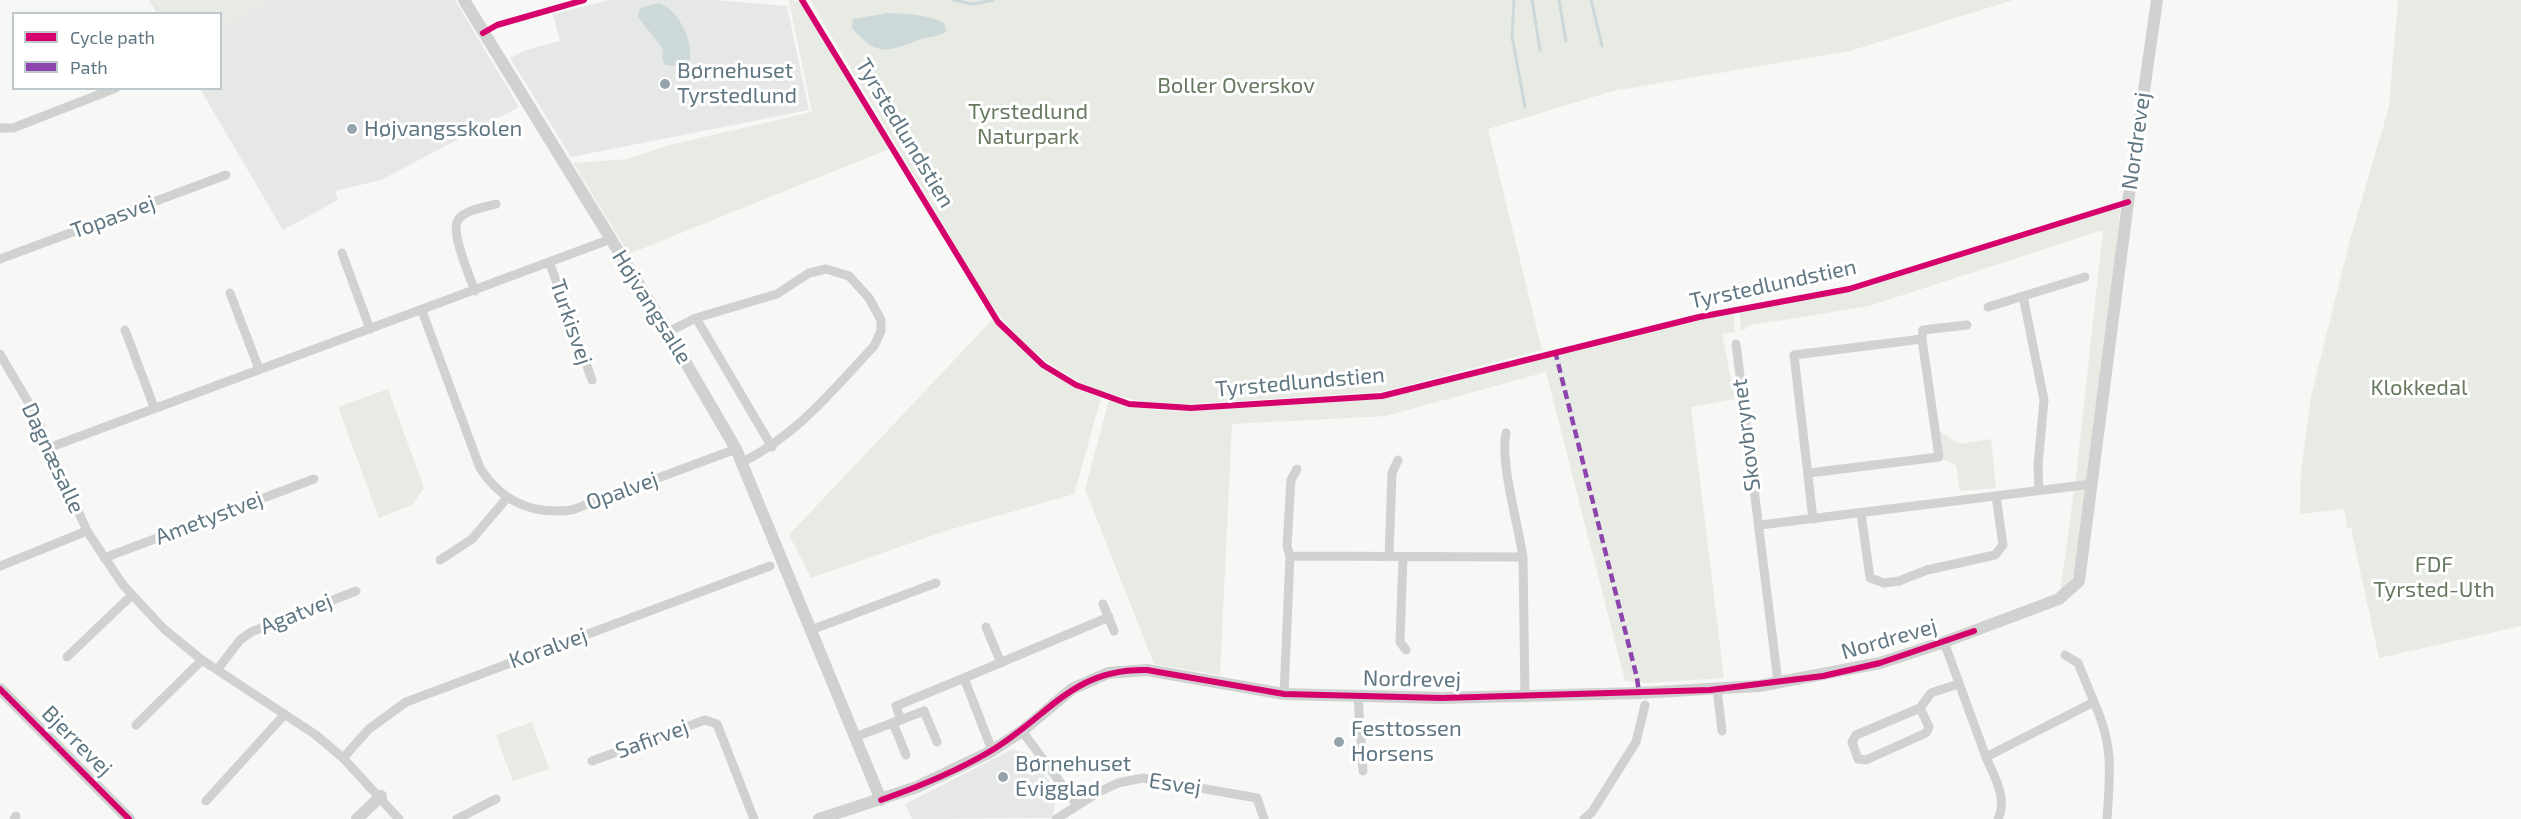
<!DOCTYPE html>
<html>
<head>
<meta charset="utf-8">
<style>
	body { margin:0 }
	#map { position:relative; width:2521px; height:819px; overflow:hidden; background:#f7f7f6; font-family:"Exo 2",sans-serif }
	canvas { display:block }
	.legend { position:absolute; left:12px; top:12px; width:210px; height:78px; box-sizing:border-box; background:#fff; border:2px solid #bfc9cd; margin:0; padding:8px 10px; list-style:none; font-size:18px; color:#607783 }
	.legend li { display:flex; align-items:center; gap:12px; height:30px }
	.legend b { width:30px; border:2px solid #bfc9cd }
</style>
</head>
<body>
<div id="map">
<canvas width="2521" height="819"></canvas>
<ul class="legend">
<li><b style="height:8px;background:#d6006c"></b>Cycle path</li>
<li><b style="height:8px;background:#8e44ad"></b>Path</li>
</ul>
</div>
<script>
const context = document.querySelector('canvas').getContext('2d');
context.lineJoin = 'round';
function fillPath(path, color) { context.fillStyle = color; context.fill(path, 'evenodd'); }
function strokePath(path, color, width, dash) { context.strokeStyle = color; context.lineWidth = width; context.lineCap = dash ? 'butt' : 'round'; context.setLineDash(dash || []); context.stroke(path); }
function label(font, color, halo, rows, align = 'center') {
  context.font = font + ' "Exo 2",sans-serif'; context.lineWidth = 6; context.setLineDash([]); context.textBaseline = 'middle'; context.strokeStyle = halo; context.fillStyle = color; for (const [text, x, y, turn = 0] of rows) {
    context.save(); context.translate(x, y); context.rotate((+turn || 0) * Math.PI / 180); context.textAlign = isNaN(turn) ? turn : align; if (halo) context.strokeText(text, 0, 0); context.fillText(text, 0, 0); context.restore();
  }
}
fillPath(new Path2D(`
	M149,0H455L519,107L381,180L335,191L338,200L283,230L200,89L220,88V14L157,13Z
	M609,0H715L787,6L809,110L571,157L510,58L526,50L560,41L553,14Z
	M1011,750L1028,753L1057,792L1052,818L912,819L905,804Z`), '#e5e8e7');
fillPath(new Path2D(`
	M153,0H270L221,29L220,14L160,13Z
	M791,0L802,2L889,149L629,254L573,163L628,159L666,146L812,112L789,1Z
	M810,0H2013L1850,51L1613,91L1488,129L1542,350L1382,392L1174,405C1091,400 1036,366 987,299Z
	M2398,0H2521V626L2379,658L2351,528H2347L2344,509L2300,514L2301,471L2311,396L2351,236L2389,107Z
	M2115,209H2120L2116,255L2075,574L2060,593L2076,477L2103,230L1869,306L1746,326L1745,330H1741L1739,311L1864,287Z
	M1733,312L1735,332L1722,334L1735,399L1691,407L1724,678L1647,683L1625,681L1546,372L1386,416L1232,424L1220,675L1154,664L1085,489L1109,400L1155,410L1190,411L1382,399L1559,352Z
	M992,320C1024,354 1057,381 1101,398L1074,494L948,530L811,578L789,535Z
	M388,389L424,488L412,505L379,518L338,407Z
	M1940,432L1960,444L1991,439L1996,488L1960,491L1956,465L1944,460Z
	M532,722L549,769L513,781L496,735Z`), '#e7ebe4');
fillPath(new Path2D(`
	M659,3C678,9 695,43 689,62L676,66L665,65L662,59L663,49L638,17L640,8Z
	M888,13C908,14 926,14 944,23L946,31C939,38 927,36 919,40C885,52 878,57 852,28L853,19Z`), '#cdd8d9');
strokePath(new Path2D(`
	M953,0L973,4L993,0
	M1514,0L1512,36L1525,107
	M1532,0L1540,50
	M1559,0L1566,41
	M1591,0L1602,46`), '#cdd8d9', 3);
strokePath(new Path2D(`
	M0,128H13L116,88
	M342,253L370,329
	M0,259L226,175
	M550,264L592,380
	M475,291C470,277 450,232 458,220C464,210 486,207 496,204
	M230,293L259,369
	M2023,296L2044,400L2038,465L2039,490
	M1988,307L2085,277
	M422,311L480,468C502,502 532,515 572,510L736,449
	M696,318L772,447
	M125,330L154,407
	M668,332L696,318L777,294L809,273L826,269L849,276L869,298L881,320V331L874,346C831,392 799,433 743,462
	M1736,344L1778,682
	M0,354L34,412L87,531L123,585L164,629L202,660L316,735L343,758L399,819
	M1506,433C1500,464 1518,523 1523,557
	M51,447L611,239
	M1809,473L1939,457L1922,339
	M1861,513L1870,578L1884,583L1899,581L1927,570L1995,555L2003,545L1996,496
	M1813,519L1794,355L1922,339L1923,330L1967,325
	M1760,525L2092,484
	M1290,556L1287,546L1291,480L1297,469
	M1389,557L1392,473L1398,460
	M1403,557L1400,642L1406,650
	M104,558L314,479
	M440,560L472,539L507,498
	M0,566L87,531
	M1103,604L1114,631
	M986,627L1001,663
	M811,630L936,583
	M1944,642L1986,757L2094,702L2078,663L2065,655
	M67,657L132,595
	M217,670L240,640L251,632L356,591
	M964,678L1109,617
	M1717,689L1722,731
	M1284,694L1290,556L1523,557L1525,698
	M1358,696L1363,771
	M2094,702C2114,746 2110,772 2107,819
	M1920,708L1929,727L1926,733L1866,760L1858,759L1852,742L1856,735L1920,708L1931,693L1958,684
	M901,720L896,706L964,678L992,750
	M893,723L906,755
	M136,725L202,660
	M1022,731L1077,805
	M855,737L924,711L937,742
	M1986,757C1994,776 2008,799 1998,819
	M343,758L369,729L406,702L770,566
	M592,761L705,720L717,724L754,819
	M206,801L285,714
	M14,819L16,816
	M457,819L496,799
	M1056,819L1099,792L1118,783L1143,778L1257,798L1264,819
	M1584,819L1592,812L1636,742L1645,705`), '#d0d1d1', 9);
strokePath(new Path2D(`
	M464,0L668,332L736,449L881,800
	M0,689L129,819
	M357,819L381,796
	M819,819L917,787L990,752L1022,731L1072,689L1108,673L1147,670L1284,694L1442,698L1639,693L1759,686L1880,663L1944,642L2059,599L2079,581L2128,202L2157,0`), '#d0d1d1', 12);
strokePath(new Path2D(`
	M1555,351L1637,678L1639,693`), '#8e44ad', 4.5, [9, 4.5]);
strokePath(new Path2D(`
	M802,0L998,322L1043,365L1076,385L1129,404L1191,408L1382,396L1699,317L1849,289L2128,202
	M483,33L497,25L584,0
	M0,689L129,819
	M881,800C918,787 955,772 989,752C1048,718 1071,668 1147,670L1284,694L1442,698L1710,690L1823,676L1880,663L1974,631`), '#d6006c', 6);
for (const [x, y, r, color] of [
	[665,84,6,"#95a4ab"],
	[352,129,6,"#95a4ab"],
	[1339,742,6,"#95a4ab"],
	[1003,777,6,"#95a4ab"]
]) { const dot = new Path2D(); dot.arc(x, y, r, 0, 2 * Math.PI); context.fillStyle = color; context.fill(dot); strokePath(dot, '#fff', 2); }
label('22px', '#607783', '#fff', [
	["Børnehuset",677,71],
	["Tyrstedlund",677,96],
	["Højvangsskolen",364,129],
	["Festtossen",1351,729],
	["Horsens",1351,754],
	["Børnehuset",1015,764],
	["Evigglad",1015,789]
], 'left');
label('22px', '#677a60', '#fff', [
	["Boller Overskov",1236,86],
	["Tyrstedlund",1028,112],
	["Naturpark",1028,137],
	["Klokkedal",2419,388],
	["FDF",2434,565],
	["Tyrsted-Uth",2434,590]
]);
label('22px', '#607783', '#fff', [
	["Tyrstedlundstien",905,133,59],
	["Nordrevej",2136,141,-82],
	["Topasvej",113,217,-20],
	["Tyrstedlundstien",1773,284,-12],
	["Højvangsalle",652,307,58],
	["Turkisvej",571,322,71],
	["Tyrstedlundstien",1300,382,-5],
	["Skovbrynet",1746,435,-97],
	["Dagnæsalle",53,458,65],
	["Opalvej",622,491,-20],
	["Ametystvej",209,518,-21],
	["Agatvej",296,614,-22],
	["Nordrevej",1889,639,-16],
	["Koralvej",548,648,-20],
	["Nordrevej",1412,679,1],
	["Safirvej",652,739,-20],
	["Bjerrevej",77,741,45],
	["Esvej",1175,784,8]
]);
</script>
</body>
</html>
